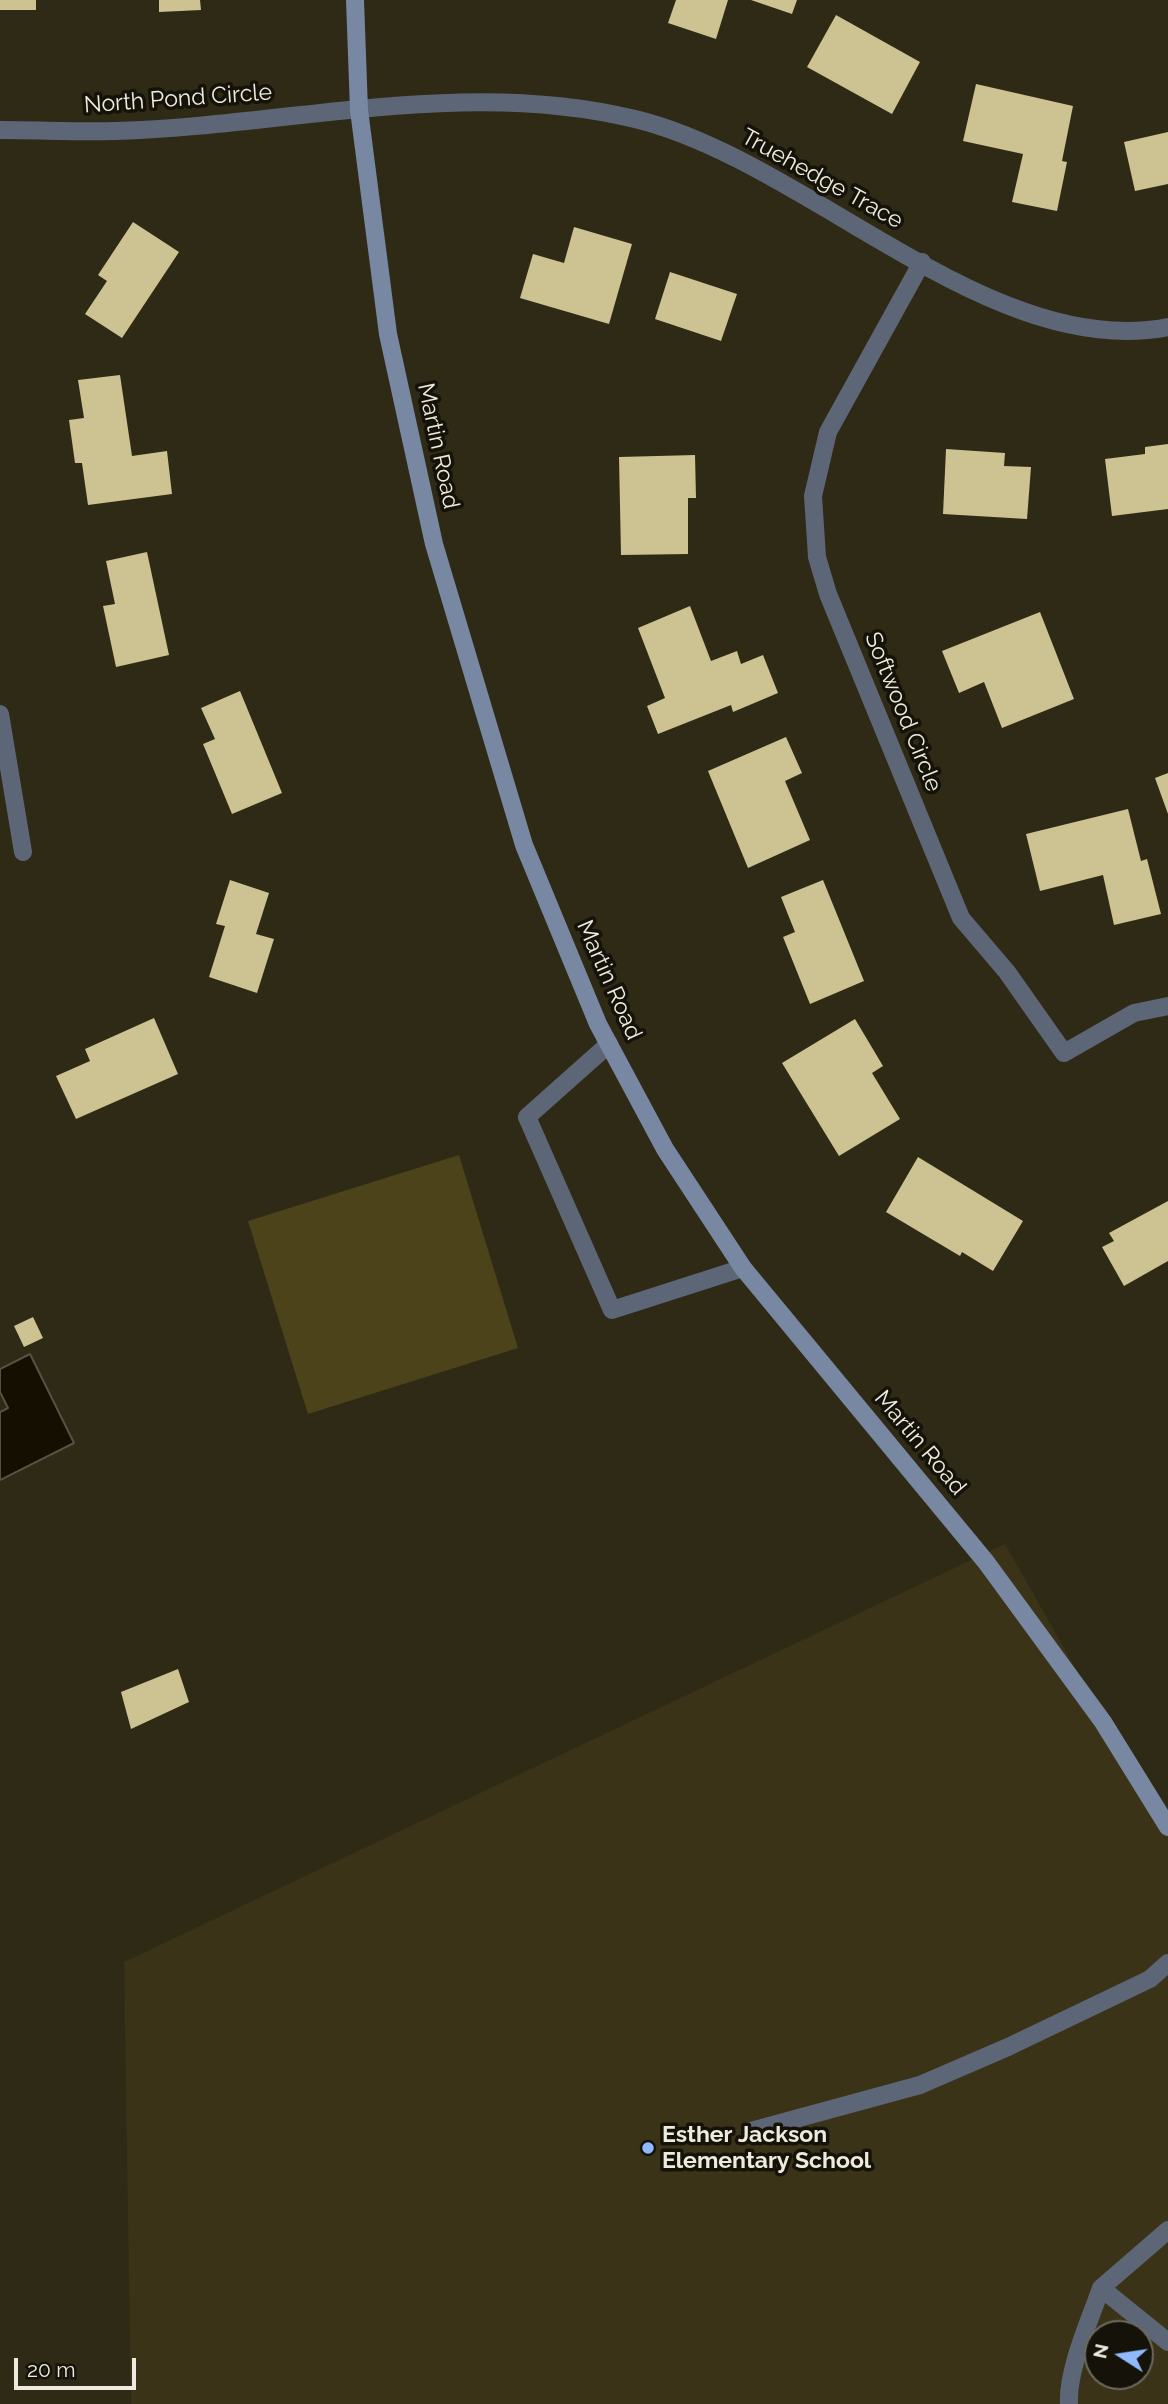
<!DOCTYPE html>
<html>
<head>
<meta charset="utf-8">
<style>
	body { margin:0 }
	#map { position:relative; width:1168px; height:2404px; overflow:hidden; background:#2f2a15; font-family:Raleway,sans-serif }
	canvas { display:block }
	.north { position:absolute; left:1084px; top:2320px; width:70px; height:70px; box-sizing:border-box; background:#151309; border:2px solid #6c695e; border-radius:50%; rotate:282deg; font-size:19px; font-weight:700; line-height:28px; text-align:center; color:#eeebde }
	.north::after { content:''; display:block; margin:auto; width:24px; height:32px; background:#90b8fd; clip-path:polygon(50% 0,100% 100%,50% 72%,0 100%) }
	.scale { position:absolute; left:14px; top:2358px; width:122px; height:32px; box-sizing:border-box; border:4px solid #eeebde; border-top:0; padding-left:9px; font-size:21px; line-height:24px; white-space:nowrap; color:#eeebde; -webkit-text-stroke:5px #151309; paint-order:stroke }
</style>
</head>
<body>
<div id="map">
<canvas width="1168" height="2404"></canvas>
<div class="north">N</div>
<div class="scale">20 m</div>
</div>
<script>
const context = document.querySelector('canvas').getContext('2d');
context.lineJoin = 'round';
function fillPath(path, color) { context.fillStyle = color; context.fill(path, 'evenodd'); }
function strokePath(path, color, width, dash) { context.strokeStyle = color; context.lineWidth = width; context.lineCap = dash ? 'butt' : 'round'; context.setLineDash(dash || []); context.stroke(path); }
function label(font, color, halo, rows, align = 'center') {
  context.font = font + ' Raleway,sans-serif'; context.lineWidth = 7; context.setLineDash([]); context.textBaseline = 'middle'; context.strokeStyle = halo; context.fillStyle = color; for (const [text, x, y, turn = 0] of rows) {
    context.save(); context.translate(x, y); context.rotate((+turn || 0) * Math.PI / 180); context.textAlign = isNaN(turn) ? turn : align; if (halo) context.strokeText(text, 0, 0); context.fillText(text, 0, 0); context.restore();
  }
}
fillPath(new Path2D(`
	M1005,1544L1168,1831V2404H131L124,1962ZM1098,2334H1140V2376H1098Z`), '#3a3317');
fillPath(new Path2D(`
	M459,1155L518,1348L308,1414L248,1221Z`), '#4c431a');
const water = new Path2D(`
	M30,1354L74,1443L0,1480V1412L8,1408L0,1392V1369Z`);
fillPath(water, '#140f00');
strokePath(water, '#555143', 2);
fillPath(new Path2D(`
	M0,0H36V10H0Z
	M159,0H200L201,10L159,12Z
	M676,0H728L716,39L668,23Z
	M751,0H797L792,14Z
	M836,15L920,62L892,114L807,67Z
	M976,84L1073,106L1062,161L1067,162L1057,211L1012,202L1023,154L963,141Z
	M1168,132V184L1135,191L1124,142Z
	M133,222L179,252L122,338L85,314L107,281L98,275Z
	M574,227L632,244L609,324L520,298L533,254L564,263Z
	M670,272L737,294L721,341L655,319Z
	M120,375L132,456L167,451L172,494L88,505L82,463H75L69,420L84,418L78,380Z
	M1168,444V509L1112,516L1105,459L1145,454V447Z
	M946,449L1005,453L1004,466L1031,467L1027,519L943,514Z
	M695,455L696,498H688V554L621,555L619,457Z
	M147,552L169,655L116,667L103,606L115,604L106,561Z
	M690,606L711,661L737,651L741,664L763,655L778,693L733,712L731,705L658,734L647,706L665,698L638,628Z
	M1040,612L1074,699L1002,728L984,682L959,693L942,651Z
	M240,691L282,793L232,814L203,744L215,739L201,708Z
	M786,737L802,773L785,781L810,840L748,868L708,771Z
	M1168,773V814L1155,778Z
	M1128,809L1141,861L1147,859L1161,914L1114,925L1103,875L1040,891L1026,834Z
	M230,880L269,893L256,934L274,939L257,993L209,977L225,926L216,924Z
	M823,880L864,981L810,1004L783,937L795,932L781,897Z
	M154,1018L178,1074L76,1119L56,1076L90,1061L85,1049Z
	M855,1019L883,1066L872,1073L900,1119L839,1156L782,1063Z
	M918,1157L1023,1221L993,1271L962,1252L960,1256L886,1212Z
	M1168,1201V1261L1124,1286L1102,1247L1114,1241L1109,1233Z
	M33,1317L43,1338L24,1347L14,1326Z
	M178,1669L189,1702L131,1729L121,1692Z`), '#cdc291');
strokePath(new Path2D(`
	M609,1044L527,1117L612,1310L743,1268
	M751,2131L920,2085L1008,2047L1150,1979L1168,1963
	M1168,2230L1101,2288L1168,2342
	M1069,2404C1067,2370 1090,2320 1101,2288`), '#5c6677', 18);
strokePath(new Path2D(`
	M0,130C39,130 78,132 116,131C288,126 464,77 635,119C806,160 991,362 1168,327
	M922,262L828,432L813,496L817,557L828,594L961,918L1007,972L1064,1053L1134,1013L1168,1006
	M0,714L23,852`), '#5c6677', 18);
strokePath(new Path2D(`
	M355,0L359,110L388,334L434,544L524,845L598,1024L665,1149L743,1268L986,1562L1103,1722L1168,1827`), '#7888a3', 18);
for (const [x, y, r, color] of [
	[648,2148,7,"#90b8fd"]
]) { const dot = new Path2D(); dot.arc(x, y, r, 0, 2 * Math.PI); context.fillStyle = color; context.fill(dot); strokePath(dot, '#151309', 2.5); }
label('23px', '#eeebde', '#151309', [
	["North Pond Circle",178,99,-4],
	["Truehedge Trace",822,179,29],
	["Martin Road",438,446,78],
	["Softwood Circle",903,712,68],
	["Martin Road",609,980,66],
	["Martin Road",920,1443,50]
]);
label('bold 23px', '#eeebde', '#151309', [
	["Esther Jackson",662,2135],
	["Elementary School",662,2161]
], 'left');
</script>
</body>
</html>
